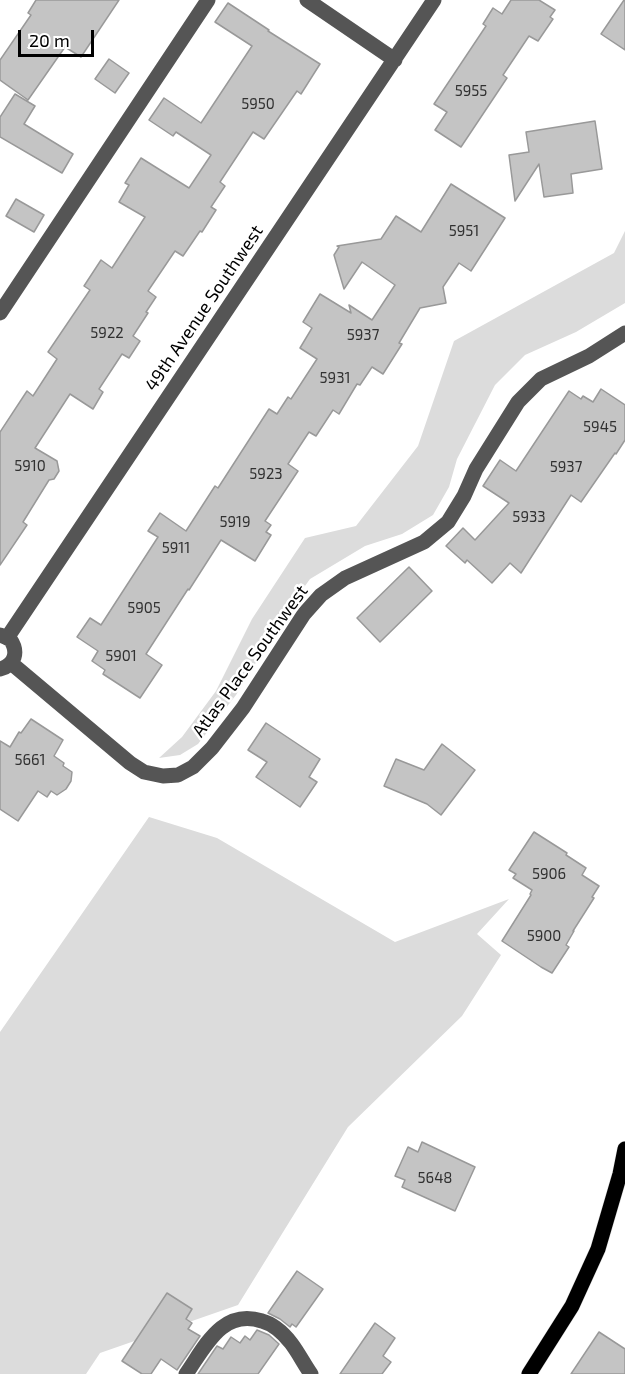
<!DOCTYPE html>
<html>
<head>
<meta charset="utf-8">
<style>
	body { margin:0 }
	#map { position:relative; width:625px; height:1374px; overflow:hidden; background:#fff; font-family:"Exo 2",sans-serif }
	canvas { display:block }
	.scale { position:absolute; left:18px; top:30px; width:76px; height:27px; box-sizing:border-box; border:3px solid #000; border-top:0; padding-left:8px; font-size:18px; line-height:21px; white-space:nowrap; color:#000; -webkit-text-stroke:4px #fff; paint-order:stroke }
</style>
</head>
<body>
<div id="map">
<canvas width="625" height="1374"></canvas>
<div class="scale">20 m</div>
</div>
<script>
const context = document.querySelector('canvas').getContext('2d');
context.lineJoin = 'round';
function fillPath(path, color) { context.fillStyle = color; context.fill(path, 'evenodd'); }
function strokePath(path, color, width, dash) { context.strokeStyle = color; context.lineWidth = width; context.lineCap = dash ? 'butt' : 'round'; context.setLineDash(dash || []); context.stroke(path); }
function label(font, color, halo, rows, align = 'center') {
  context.font = font + ' "Exo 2",sans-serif'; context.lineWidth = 5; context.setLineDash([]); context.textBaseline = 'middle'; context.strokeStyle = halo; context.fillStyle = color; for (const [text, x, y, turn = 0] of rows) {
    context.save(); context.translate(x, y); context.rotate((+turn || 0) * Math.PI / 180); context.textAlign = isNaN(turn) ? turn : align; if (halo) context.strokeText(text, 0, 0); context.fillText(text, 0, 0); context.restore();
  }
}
fillPath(new Path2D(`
	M625,231V303L576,332L525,355L495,385L457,459L449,487L433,515L402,534L365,546L310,579L292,604L236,695L198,744L180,755L159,758L182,737L216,691L252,619L305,538L356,526L418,446L454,341L614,253Z
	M149,817L217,838L395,942L509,899L477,934L501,955L462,1016L348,1127L238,1305L100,1353L86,1374H0V1032Z`), '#dcdcdc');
const building = new Path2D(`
	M36,0H119L81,57L65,47L28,100L0,80V60L31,15L28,13Z
	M511,0H539L555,10L550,17L553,19L538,41L529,36L503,75L507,78L461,147L435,130L447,112L434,104L486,26L483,24L493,8L502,14Z
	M624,0H625V50L601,34Z
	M228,3L269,30L268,31L320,64L301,94L297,91L264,139L253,132L220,182L225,186L211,207L216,210L202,232L200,231L183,256L175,251L148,291L156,297L146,312L148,313L133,336L140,341L129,358L122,354L99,389L103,392L93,409L70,394L35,448L57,461L59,471L54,479L49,480L23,522L27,525L0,565V432L27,391L33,396L57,359L48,352L90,290L84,286L101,260L112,268L145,217L119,202L129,185L125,183L141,158L189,188L211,155L176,132L173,136L149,120L164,98L201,123L252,46L215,22Z
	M109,59L129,73L115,93L95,79Z
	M15,94L35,106L24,124L73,154L62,173L0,137V117Z
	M595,121L602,169L571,174L573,193L544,197L539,164L515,201L509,155L529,152L526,132Z
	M451,184L505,218L471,271L459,263L443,287L446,303L420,308L399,343L402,344L383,374L372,367L360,385L357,384L339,414L333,410L316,436L309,432L288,464L298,471L265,521L271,525L266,532L271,535L255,561L221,540L189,590L188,589L146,654L162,665L140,698L103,674L105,670L92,661L98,651L77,637L90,618L101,625L158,537L148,531L160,513L186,531L215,486L218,488L269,409L277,414L288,397L291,399L317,359L300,348L312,328L303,322L320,294L351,313L349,305L372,320L395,285L362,262L344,289L334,255L339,247L337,246L381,239L396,216L421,232Z
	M16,199L44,215L34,232L6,216Z
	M601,389L625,405V440L616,454L615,453L581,502L571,495L521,573L510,563L492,583L467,560L465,563L446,546L463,528L475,540L509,503L483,486L500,460L516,471L569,391L581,399L583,396L593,402Z
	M409,567L432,591L380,642L357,618Z
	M31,719L63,740L54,756L64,763L63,766L72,772L71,781L66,789L57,795L51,791L47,797L38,791L18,821L0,809V741L10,747L19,732L21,733Z
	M266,723L320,759L309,777L317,782L300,807L256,777L267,762L248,750Z
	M442,744L475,770L441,815L427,804L384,786L396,759L424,770Z
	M534,832L567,853L566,855L586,868L582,875L599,886L592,897L594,898L573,931H574L566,945L569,947L552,973L541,967L502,941L531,895L530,894L532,890L513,878L516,874L509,870Z
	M422,1142L475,1167L455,1211L402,1187L405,1180L395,1176L408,1147L418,1152Z
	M297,1271L323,1289L296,1327L292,1324L290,1327L280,1319L268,1313Z
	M167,1293L192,1309L186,1319L192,1323L188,1329L200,1336L177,1370L161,1359L151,1374H142L122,1361Z
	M375,1323L395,1338L383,1356L391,1362L382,1374H340Z
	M257,1330L269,1335L279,1344L258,1374H198L217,1346L223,1349L231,1337L240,1343L245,1336L250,1340Z
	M599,1332L625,1349V1374H571Z`);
fillPath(building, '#c4c4c4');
strokePath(building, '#999', 1.5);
const major = new Path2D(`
	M529,1374L572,1306L598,1249L620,1174L625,1149`);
strokePath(major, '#dbdbdb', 16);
strokePath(new Path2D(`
	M307,0L395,60
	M0,313L208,0
	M0,635L10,639C19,652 15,665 0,669
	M7,638L434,0
	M11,663L130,763L144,772L163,776L178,775L193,767L212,748L243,708L304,614L321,595L345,578L424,542L448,522L464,496L476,469L518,402L541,379L589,356L625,333
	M186,1374C205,1347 222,1308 262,1321C273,1324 284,1334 291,1343C298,1352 304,1364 311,1374`), '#555', 15);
strokePath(major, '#000', 15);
label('15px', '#313131', null, [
	["5955",471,91],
	["5950",258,104],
	["5951",464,231],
	["5922",107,333],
	["5937",363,335],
	["5931",335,378],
	["5945",600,427],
	["5910",30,466],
	["5937",566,467],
	["5923",266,474],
	["5933",529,517],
	["5919",235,522],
	["5911",176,548],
	["5905",144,608],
	["5901",121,656],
	["5661",30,760],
	["5906",549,874],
	["5900",544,936],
	["5648",435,1178]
]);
label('18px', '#000', '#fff', [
	["49th Avenue Southwest",204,308,-56],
	["Atlas Place Southwest",250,661,-54]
]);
</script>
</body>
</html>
